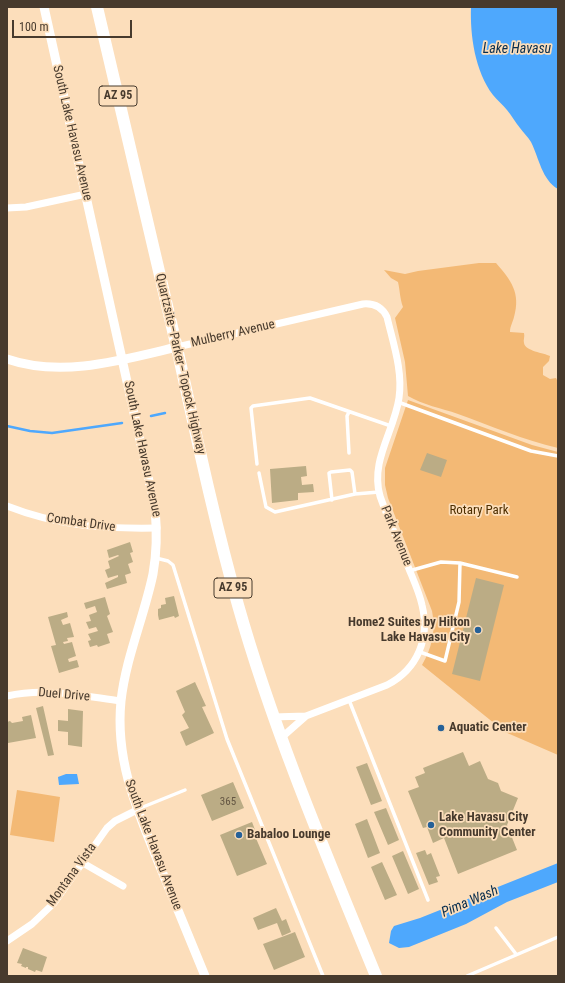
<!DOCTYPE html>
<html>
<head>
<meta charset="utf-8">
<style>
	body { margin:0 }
	#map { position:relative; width:565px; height:983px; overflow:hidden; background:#fcdebb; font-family:"Roboto Condensed",sans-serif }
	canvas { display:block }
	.frame { position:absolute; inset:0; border:8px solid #473a2d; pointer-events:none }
	.scale { position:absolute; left:12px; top:20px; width:120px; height:18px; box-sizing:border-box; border:2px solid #473a2d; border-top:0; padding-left:5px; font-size:12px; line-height:14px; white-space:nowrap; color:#473a2d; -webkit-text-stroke:3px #fcdebb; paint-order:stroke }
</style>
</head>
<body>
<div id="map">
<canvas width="565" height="983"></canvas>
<div class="frame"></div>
<div class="scale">100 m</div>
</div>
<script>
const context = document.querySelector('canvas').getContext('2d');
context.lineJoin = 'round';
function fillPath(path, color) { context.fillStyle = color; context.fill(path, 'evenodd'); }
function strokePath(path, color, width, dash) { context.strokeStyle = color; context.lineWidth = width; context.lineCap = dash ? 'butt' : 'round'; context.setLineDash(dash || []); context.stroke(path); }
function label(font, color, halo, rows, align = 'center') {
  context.font = font + ' "Roboto Condensed",sans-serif'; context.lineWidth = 3.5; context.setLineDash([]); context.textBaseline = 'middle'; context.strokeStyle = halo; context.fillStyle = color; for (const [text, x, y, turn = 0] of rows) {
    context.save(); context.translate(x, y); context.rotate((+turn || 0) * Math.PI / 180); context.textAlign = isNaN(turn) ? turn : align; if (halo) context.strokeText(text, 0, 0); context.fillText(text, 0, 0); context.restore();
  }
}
fillPath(new Path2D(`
	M479,263H496C511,280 521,293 514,317C513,322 510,326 510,332L524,333C525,337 523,340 524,343C525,351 544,353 550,356L549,361L543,367V375L550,379L556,378L558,382V448C524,440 491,426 458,414C441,408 423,405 408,396L405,362L395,318L403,307C400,299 400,291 398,282L391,278L384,270L405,274L418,271Z
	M408,400L532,445L558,452V755L505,732L422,665C432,648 436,630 432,611L388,498L385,485V468Z
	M17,790L60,797L54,842L10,835Z`), '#f3b975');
fillPath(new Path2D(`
	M471,7H558V189C542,180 539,158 531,142C528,137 523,132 520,128C515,122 512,116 507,110C503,105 497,100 493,95C475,71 470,36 471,7Z
	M66,774H77L79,784L59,785L58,777Z
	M558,863V882L507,902L466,924L409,947L399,948L389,943L391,931L394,926L420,918Z`), '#4ea8fd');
strokePath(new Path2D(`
	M151,416L165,413
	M7,426L30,431L52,433L122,423`), '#4ea8fd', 2.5);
fillPath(new Path2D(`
	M427,453L447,460L441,477L420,470Z
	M306,466L307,476L301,477L302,485L313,484L314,492L298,493V500L272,503L270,469Z
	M130,542L133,552L130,553L133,562L128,564L131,573L125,575L127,583L107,589L105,583L118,577V575L108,578L105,570L110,568L108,561L119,556L118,555L109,558L107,550Z
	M476,578L504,585L480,681L452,674Z
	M174,596L179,616L175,618L174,616L159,620L158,615V609L161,608V605L166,604L165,598Z
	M105,597L110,614L107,616L113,632L107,634L110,643L98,647L97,645L90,647L88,641L91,640L88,634L98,631L96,627L89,629L86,622L91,621L89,615L97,612L95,606L86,609L84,603Z
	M67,612L68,617L61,620L63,625L70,623L74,637L67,638L68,641L63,642L64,644L72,642L76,656L68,659L69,662L77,660L79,667L59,673L51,646L56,645L48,617Z
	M195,682L206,706L202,707L214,733L186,746L180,732L189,728L182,715L185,712L176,691Z
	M43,706L54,755L48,756L36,708Z
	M68,709L83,711L82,747L68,745V732L58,731V720L68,721Z
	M31,715L36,738L8,743L7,722L10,721L12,723L23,721L22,717Z
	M463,752L469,766L480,761L488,779L498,783L501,791L518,798L507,825L517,850L458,874L444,838L433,843L427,827L423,828L408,791L419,787L415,777L425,773L423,768Z
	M367,763L382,801L371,805L356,767Z
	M233,782L244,808L212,821L201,795Z
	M386,808L399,840L388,845L374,812Z
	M367,819L380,853L368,858L355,824Z
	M252,822L257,835L255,836L267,864L237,876L220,835Z
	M425,850L427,855L431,853L440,876L436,877L438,882L429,885L416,853Z
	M403,851L419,889L408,894L392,856Z
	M382,862L397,895L385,900L371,867Z
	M276,908L282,921L286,919L291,932L282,936L277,923L258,930L253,918Z
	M295,932L305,957L274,970L263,944Z
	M23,948L47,957L42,972L36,970L35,972L28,969V967H26V968L21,966L22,964L17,963Z`), '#bbac85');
strokePath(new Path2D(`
	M398,402L531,451L558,456
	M349,412L347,416L349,453
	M257,464L251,408L253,406L310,398L391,426
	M259,473L266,507L275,512L355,494L379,492
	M332,500L329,473L331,472L350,470L352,472L355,494
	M156,558L168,561L173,565L227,739L323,976
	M409,571L441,562L460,563
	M420,652L445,661L459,602L460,563L517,577
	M349,700L428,900
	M138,809L185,790
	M496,928L516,954
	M467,976L558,937`), '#fff', 3.5);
strokePath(new Path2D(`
	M7,208L26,207L86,194
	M177,347L363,304C374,303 382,307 387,317C393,343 403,371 399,398C394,432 370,461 380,496C388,519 398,541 407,564C412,577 419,591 422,605C430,638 418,669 387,685L306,716L273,717
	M7,506C58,526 102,529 157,528
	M7,696C45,687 83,696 121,701
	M281,738L306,716
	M83,863L123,886
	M7,941L32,924L54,903L107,828L115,821L137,810`), '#fff', 7);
strokePath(new Path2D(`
	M44,7L155,508C157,530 157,552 153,574C144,617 126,657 121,701C115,761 137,810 159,864C174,901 190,939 205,976
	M7,359C62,378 122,360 177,347`), '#fff', 9);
strokePath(new Path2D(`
	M97,7C123,121 151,234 177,348C196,434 214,520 238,605C274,732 326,854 376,976`), '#fff', 12);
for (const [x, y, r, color] of [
	[478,630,4,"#266198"],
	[441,728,4,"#266198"],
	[431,825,4,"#266198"],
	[239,835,4,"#266198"]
]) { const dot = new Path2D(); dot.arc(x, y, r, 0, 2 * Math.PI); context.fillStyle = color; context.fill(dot); strokePath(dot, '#fcdebb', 1.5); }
label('11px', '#645643', null, [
	["365",228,802]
]);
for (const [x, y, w] of [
	[118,96,38],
	[233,588,38]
]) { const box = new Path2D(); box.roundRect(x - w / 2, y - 10, w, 20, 3); context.fillStyle = '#fcdebb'; context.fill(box); strokePath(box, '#473a2d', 1); }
label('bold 12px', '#473a2d', null, [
	["AZ 95",118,96],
	["AZ 95",233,588]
]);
label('13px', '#473a2d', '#fcdebb', [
	["South Lake Havasu Avenue",72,133,77],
	["Mulberry Avenue",233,334,-13],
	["Quartzsite–Parker–Topock Highway",180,364,77],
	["South Lake Havasu Avenue",142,449,78],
	["Combat Drive",81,523,8],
	["Park Avenue",396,536,68],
	["Duel Drive",64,695,5],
	["South Lake Havasu Avenue",153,845,69],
	["Montana Vista",72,875,-54]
]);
label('13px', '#4e2f00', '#fcdebb', [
	["Rotary Park",479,511]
]);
label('bold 13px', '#473a2d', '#fcdebb', [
	["Home2 Suites by Hilton",470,623,"right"],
	["Lake Havasu City",470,638,"right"],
	["Aquatic Center",449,728],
	["Lake Havasu City",439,818],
	["Community Center",439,833],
	["Babaloo Lounge",247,835]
], 'left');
label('italic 14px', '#062c4d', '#fcdebb', [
	["Lake Havasu",517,49],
	["Pima Wash",470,902,-23]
]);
</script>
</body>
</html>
